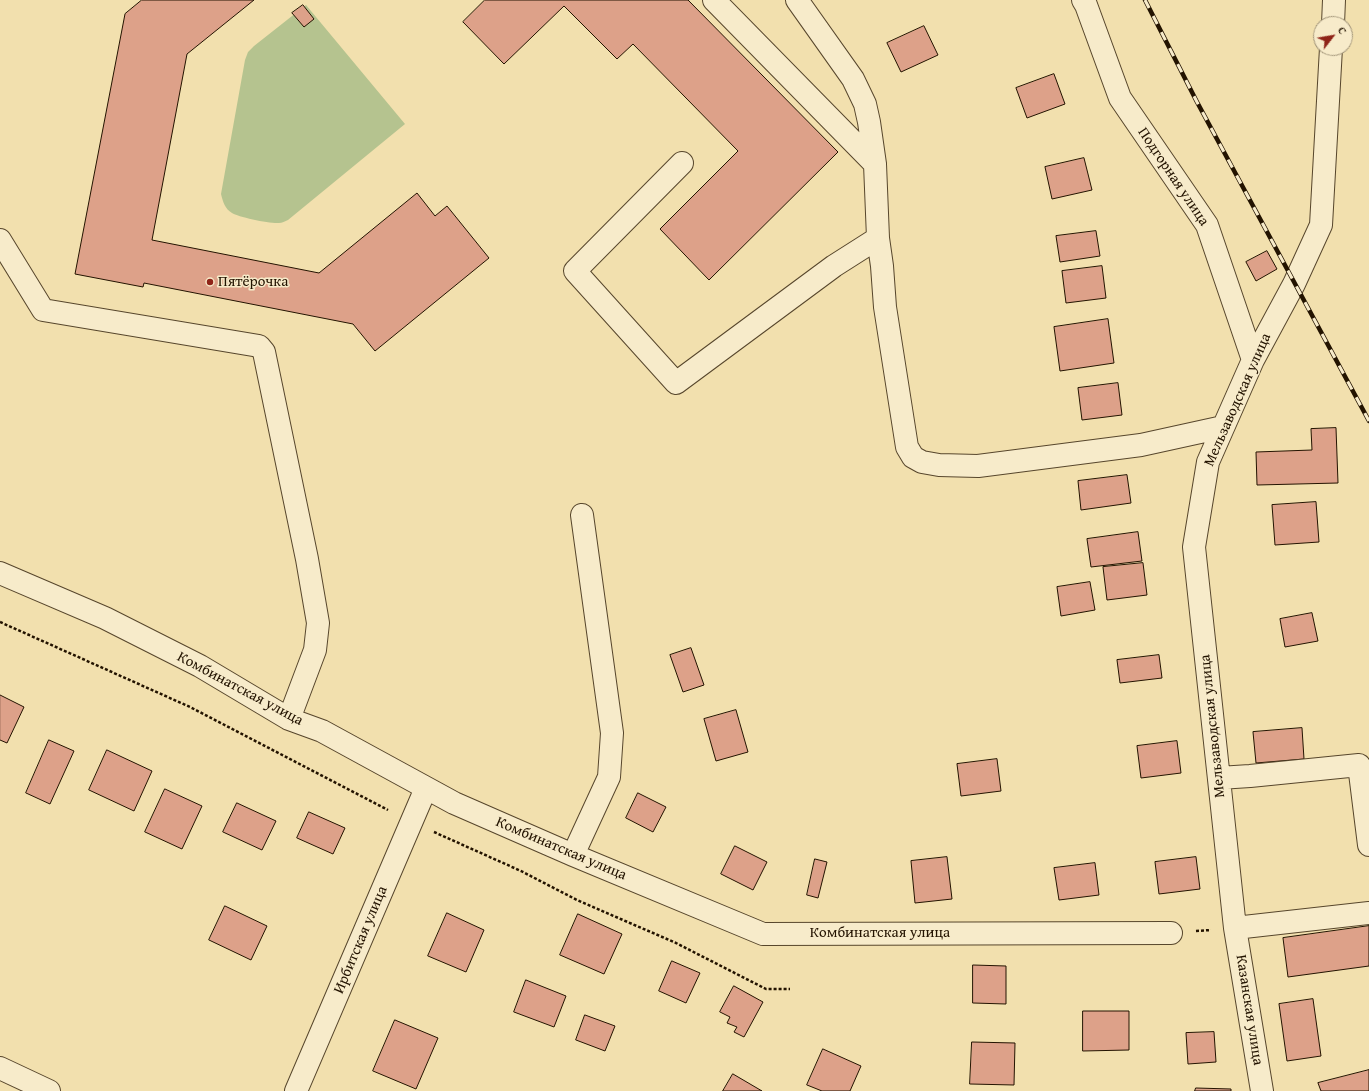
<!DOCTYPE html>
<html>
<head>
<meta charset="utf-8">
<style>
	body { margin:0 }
	#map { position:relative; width:1369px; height:1091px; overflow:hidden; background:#f2e0ae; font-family:"Gentium Book Plus",serif }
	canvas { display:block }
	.north { position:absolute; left:1313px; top:16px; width:40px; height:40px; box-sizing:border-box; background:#f7ebca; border:1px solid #a29579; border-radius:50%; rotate:59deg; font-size:11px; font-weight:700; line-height:16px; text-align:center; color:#231300 }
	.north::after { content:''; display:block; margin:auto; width:14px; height:18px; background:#8f2418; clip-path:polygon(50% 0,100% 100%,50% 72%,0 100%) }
</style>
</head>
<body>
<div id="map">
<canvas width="1369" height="1091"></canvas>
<div class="north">С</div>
</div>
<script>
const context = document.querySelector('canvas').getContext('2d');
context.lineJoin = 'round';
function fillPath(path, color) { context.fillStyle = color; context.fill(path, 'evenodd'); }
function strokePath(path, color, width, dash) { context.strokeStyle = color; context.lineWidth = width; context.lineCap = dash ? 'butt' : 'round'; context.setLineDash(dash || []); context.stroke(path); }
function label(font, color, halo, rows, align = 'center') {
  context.font = font + ' "Gentium Book Plus",serif'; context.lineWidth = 3; context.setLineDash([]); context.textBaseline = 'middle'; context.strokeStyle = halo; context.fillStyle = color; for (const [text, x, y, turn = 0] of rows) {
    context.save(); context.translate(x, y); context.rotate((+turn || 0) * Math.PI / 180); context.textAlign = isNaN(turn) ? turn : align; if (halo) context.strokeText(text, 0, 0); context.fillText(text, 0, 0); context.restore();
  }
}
fillPath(new Path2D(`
	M306,5L405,124L288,220C285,221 282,223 279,223C271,224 238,217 232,213C225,209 223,202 221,194L245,60L248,52L254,46Z`), '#b5c38f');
const building = new Path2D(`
	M142,0H254L187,54L152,240L319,273L417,193L435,216L447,206L489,258L375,351L353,324L144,283L143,287L75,274L125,14Z
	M485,0H688L838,152L709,280L660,229L738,151L633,44L617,59L564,6L504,64L463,22Z
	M303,5L314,19L304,27L292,13Z
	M924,26L938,55L901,72L887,43Z
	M1054,74L1065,104L1027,118L1016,88Z
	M1084,158L1092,190L1052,199L1045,167Z
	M1096,231L1100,256L1060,262L1056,236Z
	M1267,251L1277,269L1256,281L1246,262Z
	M1102,266L1106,298L1066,303L1062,271Z
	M1108,319L1114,363L1060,371L1054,327Z
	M1118,383L1122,415L1082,420L1078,388Z
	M1336,428L1338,483L1257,485L1256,452L1312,450L1311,429Z
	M1127,475L1131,503L1081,510L1078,481Z
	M1316,502L1319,542L1275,545L1272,505Z
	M1138,532L1142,561L1091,567L1087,539Z
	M1143,563L1147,595L1107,600L1103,567Z
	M1090,582L1095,610L1061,616L1057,587Z
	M1312,613L1318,641L1285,647L1280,619Z
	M691,648L704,685L683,692L670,655Z
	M1159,655L1162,678L1120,683L1117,660Z
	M0,695L24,707L7,743L0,740Z
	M736,710L748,752L716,761L704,719Z
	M1302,728L1304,759L1256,763L1253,732Z
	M49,740L74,751L50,804L26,793Z
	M1177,741L1181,773L1141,778L1137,746Z
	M107,750L152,771L134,811L89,790Z
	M997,759L1001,791L961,796L957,764Z
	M165,789L202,806L182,849L145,832Z
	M638,793L666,807L653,832L626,818Z
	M237,803L276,821L262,850L223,832Z
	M309,812L345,828L333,854L297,838Z
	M735,846L767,862L753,890L721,874Z
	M947,857L952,899L915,903L911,861Z
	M1196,857L1200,889L1159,894L1155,862Z
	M815,859L827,862L818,898L807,895Z
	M1095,863L1099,895L1059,900L1054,868Z
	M225,906L267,926L251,960L209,940Z
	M447,913L484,930L466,972L428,956Z
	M578,914L622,934L604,974L560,955Z
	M1369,926V966L1288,977L1283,938Z
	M672,961L700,973L686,1003L659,991Z
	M973,965L1006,966V1004L973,1003Z
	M526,980L566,996L554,1027L514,1012Z
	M734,986L763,1002L744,1037L734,1032L737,1027L727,1023L730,1017L720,1012Z
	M1313,999L1321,1056L1287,1061L1279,1004Z
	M1083,1011H1129V1050L1083,1051Z
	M585,1015L615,1026L605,1051L576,1040Z
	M395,1020L438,1038L416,1089L373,1071Z
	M1214,1032L1216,1062L1188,1064L1186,1033Z
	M972,1042L1015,1043L1014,1085L970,1084Z
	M823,1049L861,1066L850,1091H822L807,1085Z
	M1369,1070V1091H1321L1318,1083Z
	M733,1074L762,1091H723Z
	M1196,1088L1231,1089V1091H1195Z`);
fillPath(building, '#dda189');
strokePath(building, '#231300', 1);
const minor = new Path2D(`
	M714,0L875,164
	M1083,0L1086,5L1120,98L1207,225L1253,360
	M1333,24L1334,0
	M682,163L575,271L676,383L834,266L878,238L875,164L869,122L865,104L853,79L797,0
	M878,238L882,266L885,307L907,447L913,457L922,462L939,465L978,466L1141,445L1223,427
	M0,240L43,310L259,346L264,352L307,559L318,623L315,650L289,719
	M0,573L105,618L200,666L289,719L322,731L454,803L573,855L763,934L1171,933
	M1219,778L1250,776L1359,765L1369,845
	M573,855L609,777L612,733L582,515
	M1235,928L1369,913
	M0,1068L49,1091
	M296,1091L426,788
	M1262,1091L1235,928L1194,547L1208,462L1253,360L1294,284L1321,225L1331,48`);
strokePath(minor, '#57462c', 24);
strokePath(new Path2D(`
	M0,622L190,707L388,810
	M434,832L521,871L577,900L676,943L766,989H790
	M1196,931L1211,930`), '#231300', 2.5, [3, 2]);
strokePath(minor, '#f7ebca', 22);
const rail = new Path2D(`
	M1145,0L1197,102L1369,421`);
strokePath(rail, '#231300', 4.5);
strokePath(rail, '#f7ebca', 3, [9]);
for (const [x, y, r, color] of [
	[210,282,4,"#8f2418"]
]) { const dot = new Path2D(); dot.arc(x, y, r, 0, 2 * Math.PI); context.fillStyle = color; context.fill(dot); strokePath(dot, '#f7ebca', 1.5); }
label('15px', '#231300', '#f7ebca', [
	["Подгорная улица",1173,177,56],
	["Мельзаводская улица",1238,400,-66],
	["Комбинатская улица",240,689,28],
	["Мельзаводская улица",1213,726,-96],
	["Комбинатская улица",561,849,23],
	["Комбинатская улица",880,933],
	["Ирбитская улица",361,940,-67],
	["Казанская улица",1249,1010,81]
]);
label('15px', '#231300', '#f7ebca', [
	["Пятёрочка",218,282]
], 'left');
</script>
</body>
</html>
